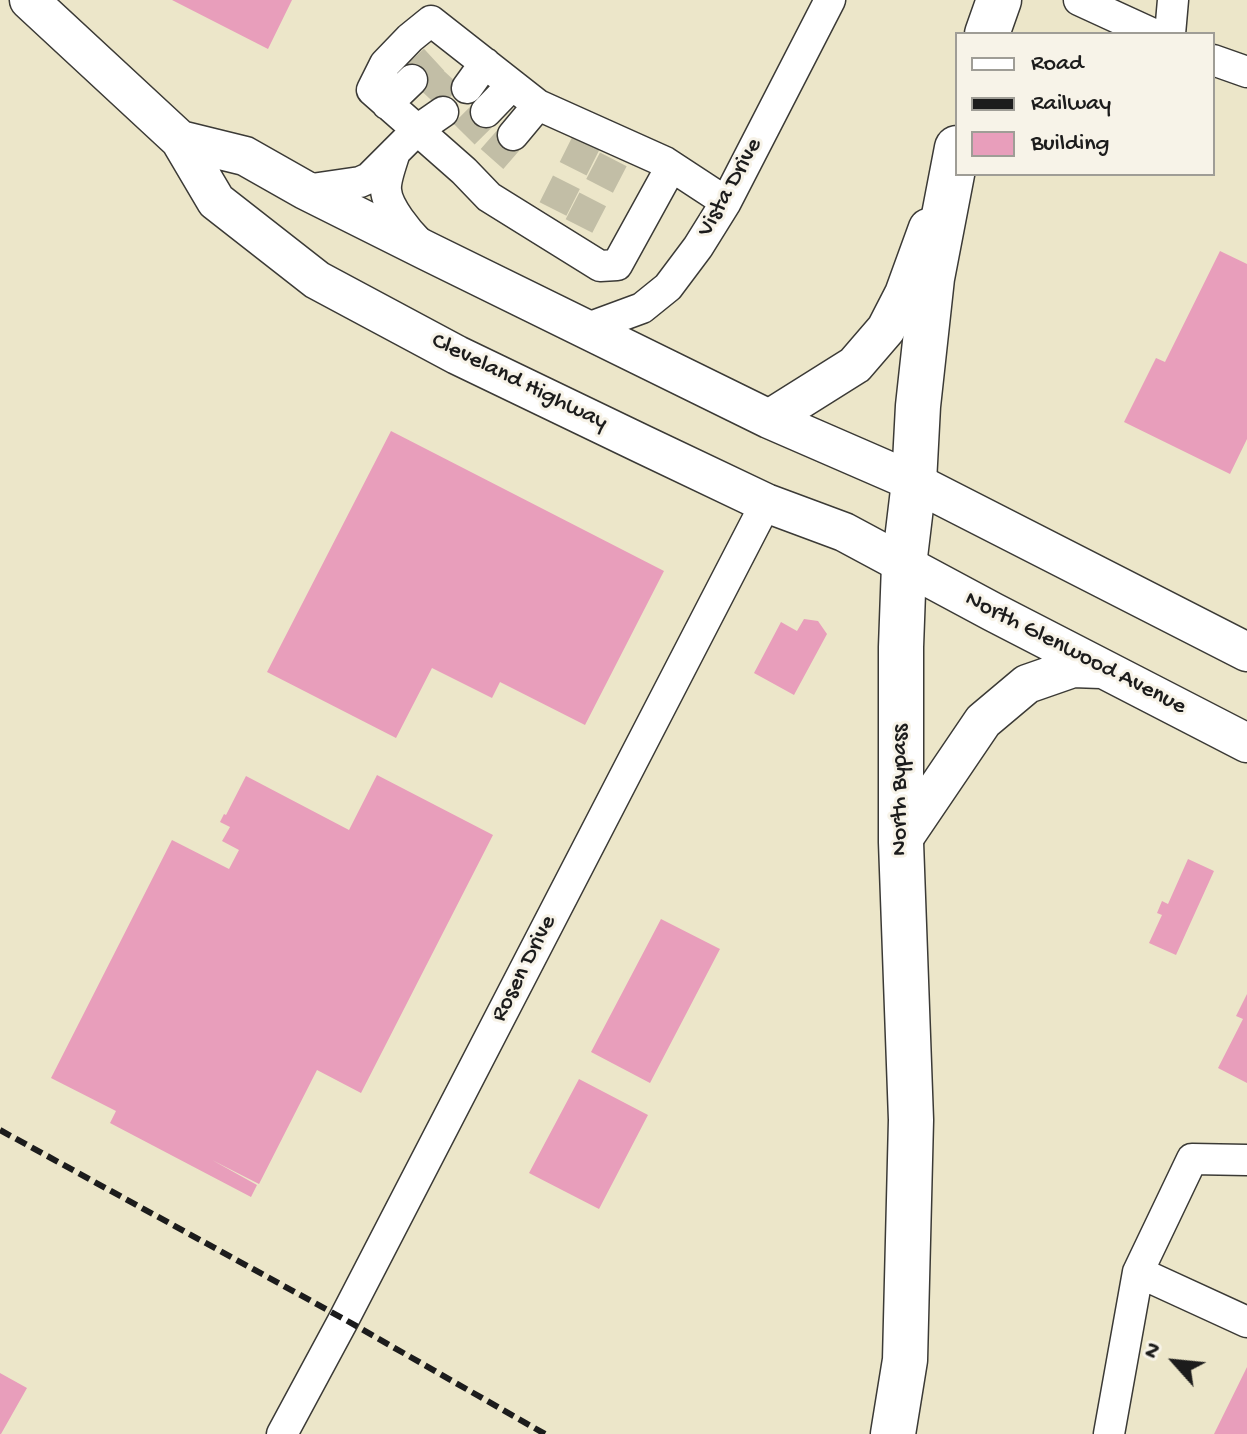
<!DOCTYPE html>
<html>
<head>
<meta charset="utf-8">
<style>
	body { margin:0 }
	#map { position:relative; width:1247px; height:1434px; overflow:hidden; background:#ece6c9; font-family:"Gochi Hand",sans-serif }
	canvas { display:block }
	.legend { position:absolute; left:955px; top:32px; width:260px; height:144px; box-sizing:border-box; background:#f7f3e8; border:2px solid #9f9d96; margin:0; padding:10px 14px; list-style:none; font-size:24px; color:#1c1c1c }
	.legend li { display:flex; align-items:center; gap:16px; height:40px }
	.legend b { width:40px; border:2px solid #9f9d96 }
	.north { position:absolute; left:1135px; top:1322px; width:80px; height:80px; -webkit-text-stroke:6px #f7f3e8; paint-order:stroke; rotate:297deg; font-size:22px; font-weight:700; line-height:32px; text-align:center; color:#1c1c1c }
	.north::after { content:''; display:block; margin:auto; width:28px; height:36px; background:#1c1c1c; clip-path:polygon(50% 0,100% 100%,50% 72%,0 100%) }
</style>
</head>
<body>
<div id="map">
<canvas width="1247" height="1434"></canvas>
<ul class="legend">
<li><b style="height:10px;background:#fff"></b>Road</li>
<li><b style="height:10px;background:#1c1c1c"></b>Railway</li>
<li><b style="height:22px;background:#e89ebb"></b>Building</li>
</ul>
<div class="north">N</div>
</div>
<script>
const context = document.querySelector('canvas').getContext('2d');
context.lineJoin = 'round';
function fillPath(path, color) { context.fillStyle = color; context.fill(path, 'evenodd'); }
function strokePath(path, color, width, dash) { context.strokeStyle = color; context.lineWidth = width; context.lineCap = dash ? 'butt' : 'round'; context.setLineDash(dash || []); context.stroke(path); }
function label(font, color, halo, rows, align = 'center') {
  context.font = font + ' "Gochi Hand",sans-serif'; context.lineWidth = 6; context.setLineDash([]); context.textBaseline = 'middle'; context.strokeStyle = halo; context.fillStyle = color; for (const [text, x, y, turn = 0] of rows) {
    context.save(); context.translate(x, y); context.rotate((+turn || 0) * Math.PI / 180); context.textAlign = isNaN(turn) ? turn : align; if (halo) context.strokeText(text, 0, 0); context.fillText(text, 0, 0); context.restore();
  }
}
fillPath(new Path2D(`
	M172,0H292L268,49Z
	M1220,251L1247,264V439L1230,474L1124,422L1156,358L1165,362Z
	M391,431L664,571L585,725L500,682L492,698L432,668L396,738L267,672Z
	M804,619L818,621L827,634L794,695L754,673L781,622L797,631Z
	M377,775L493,835L361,1093L317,1070L259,1184L212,1160L257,1185L251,1197L110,1123L116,1111L51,1078L172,840L229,869L239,850L222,841L230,827L220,822L224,814L226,815L246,776L349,830Z
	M1188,859L1214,871L1176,955L1149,943L1162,915L1157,913L1162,901L1168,904Z
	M661,919L720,949L650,1083L591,1052Z
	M1247,994V1083L1218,1068L1243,1019L1236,1016Z
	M579,1079L648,1115L599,1209L529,1173Z
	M1247,1367V1434H1214Z
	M0,1373L27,1388L1,1434H0Z`), '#e89ebb');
strokePath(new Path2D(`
	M412,80L436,58
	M429,98L451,74
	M464,134L486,112
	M492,159L513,135
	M553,209L586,143
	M579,226L614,158`), '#c2bea6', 30, [30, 15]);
const minor = new Path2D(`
	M1079,0L1153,34
	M1170,34L1173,0
	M1213,60L1247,72
	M467,88L485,63
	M387,104L412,80
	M486,112L512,85
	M513,135L538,105
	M395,152C392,162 385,180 386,190C387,207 408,232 420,244
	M671,167L617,265L600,266L489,197L464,171L372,90L385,64L410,38L431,21L538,105L665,162L726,202
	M305,190L360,182L369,178L417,130L443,112
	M585,329L642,308L668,287L698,247L726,202L830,0
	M1247,1160L1192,1159L1138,1272L1247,1322
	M282,1434L344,1319L766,503
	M1109,1434L1138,1272`);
const major = new Path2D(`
	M29,0L180,140L216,201L317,280L457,355L642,444L766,503L844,532L993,612L1247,743
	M180,140L245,156L305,190L427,251L769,419L914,482L1247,652
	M769,419L855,365L886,329L904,294L928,228
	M901,842L983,721L1027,684L1073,668L1101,669`);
const highway = new Path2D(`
	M987,34L999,0
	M893,1434L905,1360L911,1120L901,842V647L904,565L914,482L918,406L932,278L957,148`);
strokePath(minor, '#3b3a36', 33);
strokePath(major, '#3b3a36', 41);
strokePath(highway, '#3b3a36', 47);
strokePath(minor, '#fff', 30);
strokePath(major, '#fff', 38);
strokePath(highway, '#fff', 44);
strokePath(new Path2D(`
	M0,1130L344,1319L545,1434`), '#1c1c1c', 6, [12, 6]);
label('24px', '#1c1c1c', '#f7f3e8', [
	["Vista Drive",731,188,-61],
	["Cleveland Highway",519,383,26],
	["North Glenwood Avenue",1075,654,27],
	["North Bypass",901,790,-90],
	["Rosen Drive",525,969,-63]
]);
</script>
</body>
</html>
